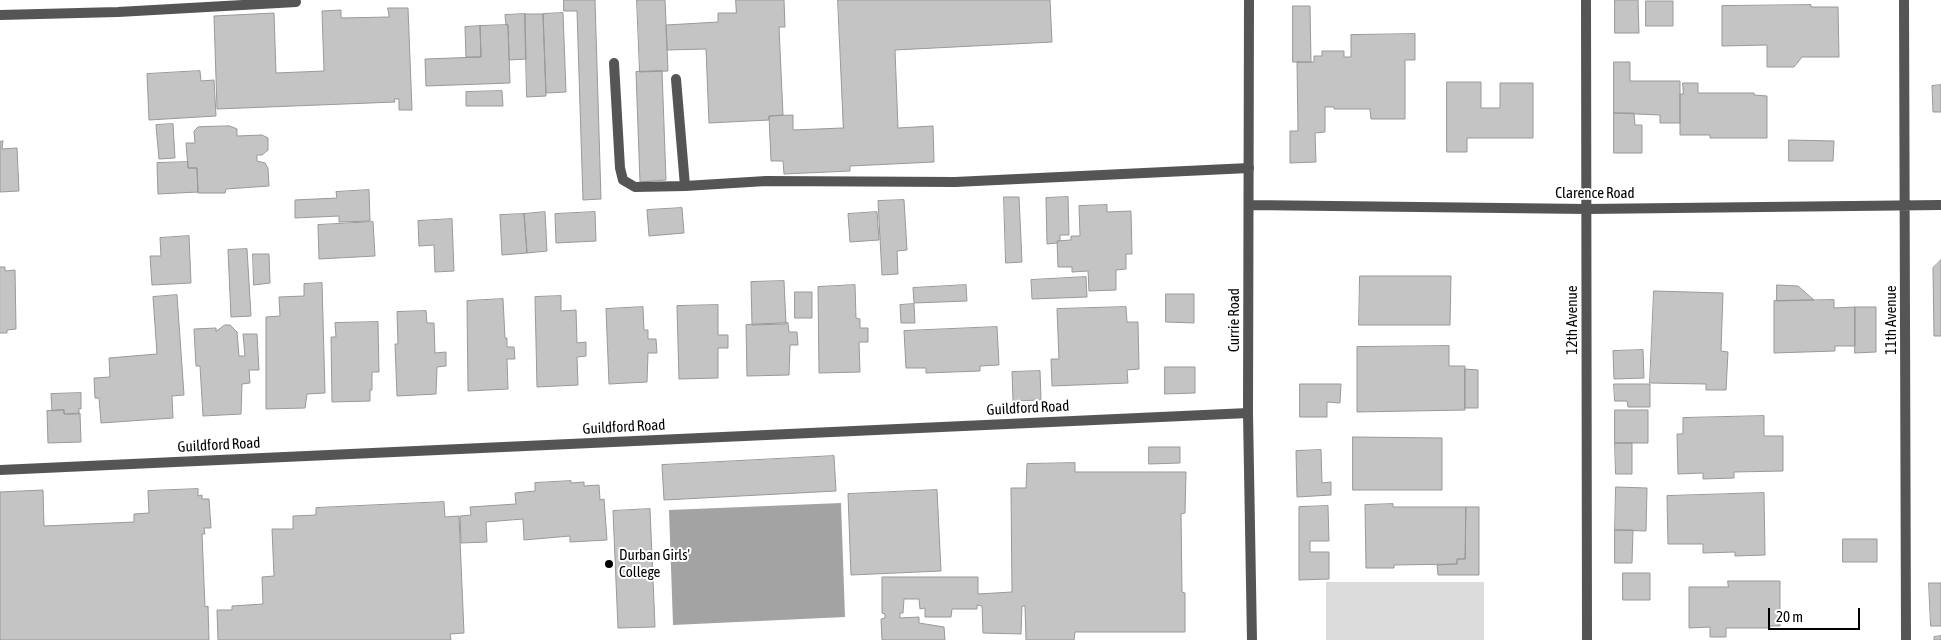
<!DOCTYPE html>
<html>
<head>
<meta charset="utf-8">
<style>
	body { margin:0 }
	#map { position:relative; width:1941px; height:640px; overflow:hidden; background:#fff; font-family:"Asap Condensed",sans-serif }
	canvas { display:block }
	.scale { position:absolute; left:1768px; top:608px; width:92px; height:22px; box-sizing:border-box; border:2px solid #000; border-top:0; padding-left:6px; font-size:15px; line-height:18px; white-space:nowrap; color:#000; -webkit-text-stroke:4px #fff; paint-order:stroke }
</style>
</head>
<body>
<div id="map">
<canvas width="1941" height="640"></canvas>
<div class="scale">20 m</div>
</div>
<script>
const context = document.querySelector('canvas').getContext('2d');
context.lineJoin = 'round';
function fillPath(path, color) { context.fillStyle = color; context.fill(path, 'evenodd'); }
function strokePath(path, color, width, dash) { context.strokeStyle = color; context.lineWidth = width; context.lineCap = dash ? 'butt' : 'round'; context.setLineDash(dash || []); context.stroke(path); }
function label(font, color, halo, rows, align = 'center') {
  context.font = font + ' "Asap Condensed",sans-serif'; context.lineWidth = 4; context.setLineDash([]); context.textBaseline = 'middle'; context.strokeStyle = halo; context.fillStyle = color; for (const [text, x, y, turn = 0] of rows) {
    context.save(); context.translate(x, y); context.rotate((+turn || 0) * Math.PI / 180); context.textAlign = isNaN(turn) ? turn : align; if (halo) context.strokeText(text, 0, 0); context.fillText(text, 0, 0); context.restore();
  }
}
fillPath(new Path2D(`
	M1326,582H1484V640H1326Z`), '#dcdcdc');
fillPath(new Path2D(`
	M841,503L845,617L673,625L669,510Z`), '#a3a3a3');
const building = new Path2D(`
	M564,0H595L601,199L583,200L577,11H564Z
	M637,0H665L668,71L640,72Z
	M736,0H784L785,27H779L783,115L769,116V120L709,123L706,49L667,50L666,25L718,22V13H736Z
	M838,0H1050L1052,42L895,50L898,128L933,126L934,162L850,166V171L784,174L783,161H771L769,116L793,115V130L843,128Z
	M1615,0H1638L1639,33H1615Z
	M1646,1H1673V26H1646Z
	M1811,5V7H1838L1839,57H1802L1794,67H1767V45L1722,46V6Z
	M1293,6H1310L1311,62H1293Z
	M388,8H408L412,110H399V99H394L395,102L217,109L214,16L274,13L276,73L324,71L322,11L341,10V18L389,17Z
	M563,13L566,92L546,93L543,14Z
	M525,14L526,59L509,60L508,25H506L505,15Z
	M525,14H543L546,96L527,97Z
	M508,25L510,83L426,86L425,59L481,57L480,26Z
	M480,26L481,57H466L465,27Z
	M1415,34V60H1405V119H1371L1370,109H1334V107H1325V132L1315,133L1316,162L1290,163V131H1298L1297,62H1314V56H1322V51H1344V57H1351V35Z
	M1614,62H1630V81H1680V123H1660V115L1614,113Z
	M200,71L201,81L214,80L216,116L149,120L147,74Z
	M662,71L666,180L640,182L636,72Z
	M1447,82H1481V108H1500V83H1533V138H1467V152H1447Z
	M1683,83H1698V93H1754V95L1767,96V138H1710V135H1680V94H1683Z
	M1941,85V112H1933L1932,86Z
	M502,91L503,106H466V92Z
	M1614,113H1634L1635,125H1642V153H1614Z
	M173,124L175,158L159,159L156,125Z
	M230,126L237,129V136L262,135L268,138V150L262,155H257V161L265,163L268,168L269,186L226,189L225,193H198L197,168H188L186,143H195L194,131L198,127Z
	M1789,140L1834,141L1833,161H1789Z
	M3,141L2,149L17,148L19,191L0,192V142Z
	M188,162V168H197L198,192L158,194L157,163Z
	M369,190L370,221L339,222V216L295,218V200L337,198L336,192Z
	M1004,197H1019L1022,262L1006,263Z
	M1068,197L1069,235H1060V240L1057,243L1047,244L1046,198Z
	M904,200L907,250L897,251L898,274L882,275L878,201Z
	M1107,205V212L1131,211L1132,254H1126V269L1116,270V290L1089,291L1088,271L1072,272V267H1058L1057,241L1071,240V236H1080L1079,206Z
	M682,208L684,233L649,236L647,210Z
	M545,212L547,251L527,253L524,214Z
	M595,212L596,241L556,243L555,214Z
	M877,212L879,240L850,242L848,214Z
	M524,214L527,253L502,255L500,215Z
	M452,219L454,271L435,272L434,245L419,246L418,221Z
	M373,222L375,256L319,259L318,225Z
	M189,236L191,283L152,285L150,256H161L160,238Z
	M247,249L251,316L231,317L228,250Z
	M253,254H269L270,283L254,285Z
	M1941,260V336H1934L1933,268Z
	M0,267H5V271L15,270L16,329L7,330V333H0Z
	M1360,276H1451L1450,325H1359Z
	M1086,277L1087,297L1032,299L1031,280Z
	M784,281L786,324L752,325L751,282Z
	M322,283L325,393L307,394L305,408L266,409V317L280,316L279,297L304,296V284Z
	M855,285L856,318L860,319V328H868V342H859L860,372L819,373L818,287Z
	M966,285L967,301L914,303L913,288Z
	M1777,285L1798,286L1814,300L1777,301Z
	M1654,291L1723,293L1721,351L1728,352L1726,390H1706V384L1650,383Z
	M795,292H812V318H795Z
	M1166,294H1194V323L1166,322Z
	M177,295L184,395L172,396L173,418L101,423L99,398H95L94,378L110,377L109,358L157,354L153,297Z
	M561,296V311L576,310L577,343L586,342V356L577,357L578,385L537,387L535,297Z
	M503,299L505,338H507V347H514L515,359H507L508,389L468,391L467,301Z
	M1834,300V308L1855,307V346H1835V351L1774,353V301Z
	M914,304L915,323H901L900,305Z
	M718,305V335H728V348H718V378L679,379L677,306Z
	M643,307L644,330H648V339H656L657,353H648L647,382L609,384L606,309Z
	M1126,307L1127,322H1138L1139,369L1127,370L1128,383L1052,386L1051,359H1059L1057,309Z
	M1855,307H1876V352L1855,353Z
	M426,311L427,323H434L435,353L446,352V366L437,367L436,394L397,396L395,344H398L397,312Z
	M378,322L379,372H372V390H370V401L332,402L331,337H336L335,323Z
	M788,323L789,332H797L798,345H790L789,375L747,376L746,325Z
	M225,325H230L237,332L239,356H245L243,334H257L259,370H249L250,383L242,384L241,414L203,416L200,366H196L194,329L216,328V331Z
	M997,327L999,365L980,366V371L926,373V368H906L904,331Z
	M1449,346V366H1465V410L1357,412V347Z
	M1643,350L1644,378L1614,379L1613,351Z
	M1165,367H1195V393L1165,394Z
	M1465,369L1478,370V408H1465Z
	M1040,371L1041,400L1013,401L1012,372Z
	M1300,384H1341L1340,403L1327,402V417H1300Z
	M1614,384H1650V407H1628L1627,401H1615Z
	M81,393V409L79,408V414H64V410L52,411L51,394Z
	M64,410V414L80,413L81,442L48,443L47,411Z
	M1615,410H1648V443H1615Z
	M1764,416V436H1783V471L1734,472V478L1703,479V473L1678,474L1677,434H1683V418Z
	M1353,437L1442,438V490H1353Z
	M1615,443H1632V474H1616Z
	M1149,447H1180V463L1149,464Z
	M1321,450L1322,483L1331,482V495L1297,497L1296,451Z
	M834,456L836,491L664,500L662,465Z
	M1075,463V472H1186L1185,513L1181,514L1182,592L1185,593V632H1075L1074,640H1026L1025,606H1022L1021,634L983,633L982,606L977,605V609H952L951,617H925V608L920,609L919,599H904L903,613H900V618L919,617V623L944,627L945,640H882L881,619L885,618V614L882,613V577H978V594L1012,592L1011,488H1026L1027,464Z
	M571,481V483L584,482V486L599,485L600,500L604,499L607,540L570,542V536L524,540L523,519L486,522L487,542L461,543L460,516L471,515L470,507L516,504L515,493L535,491V483Z
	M1616,487L1647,488L1646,531L1615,530Z
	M198,489V496L202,495V499H209L211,528H204L205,534H202L205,607L208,606L209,640H0V492L43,490L44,526L134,522V514L149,513L148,491Z
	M937,490L941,571L851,575L848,494Z
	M1764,493L1765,555L1735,556V552L1703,553V544H1668L1667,496Z
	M444,502L445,517L459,516L464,633L450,634L451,640H218L217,610H232V606L263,604L262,577L274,576L272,529H293V516L316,515V508Z
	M1393,504V507H1466L1465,559H1457V564L1394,565V568H1366L1365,505Z
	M1328,506L1329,541H1310V552H1329V579L1299,580V507Z
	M1466,507H1479V575H1438L1437,565L1457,564V559H1465Z
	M650,509L655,627L618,628L613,511Z
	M1615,530H1633L1632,563H1615Z
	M1843,539H1877V562H1843Z
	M1623,573H1650V600H1623Z
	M1728,581H1780V626H1770V628H1726V637H1710V627L1689,628V587H1728Z
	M1929,583H1941V626H1931Z
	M1941,636V640H1934V637Z`);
fillPath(building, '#c4c4c4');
strokePath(building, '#999', 1);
strokePath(new Path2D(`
	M0,15L118,12L296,2
	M614,63L620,168L623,180L635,187L685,186
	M676,79L685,186L766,181L955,182L1249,168`), '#555', 10);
strokePath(new Path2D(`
	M1249,0L1248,413L1252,640
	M1586,0L1587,640
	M1904,0L1906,640
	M1249,205L1587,209L1941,205
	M0,470L1248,413`), '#555', 10);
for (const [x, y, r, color] of [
	[609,564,5,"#000"]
]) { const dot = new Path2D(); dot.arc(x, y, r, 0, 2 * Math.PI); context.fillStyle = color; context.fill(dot); strokePath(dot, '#fff', 2); }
label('15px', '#000', '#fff', [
	["Clarence Road",1595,193],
	["Currie Road",1234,320,-90],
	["12th Avenue",1572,320,-90],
	["11th Avenue",1891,320,-90],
	["Guildford Road",1028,408,-3],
	["Guildford Road",624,427,-3],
	["Guildford Road",219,445,-3]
]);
label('15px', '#000', '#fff', [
	["Durban Girls'",619,555],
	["College",619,572]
], 'left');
</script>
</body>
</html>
